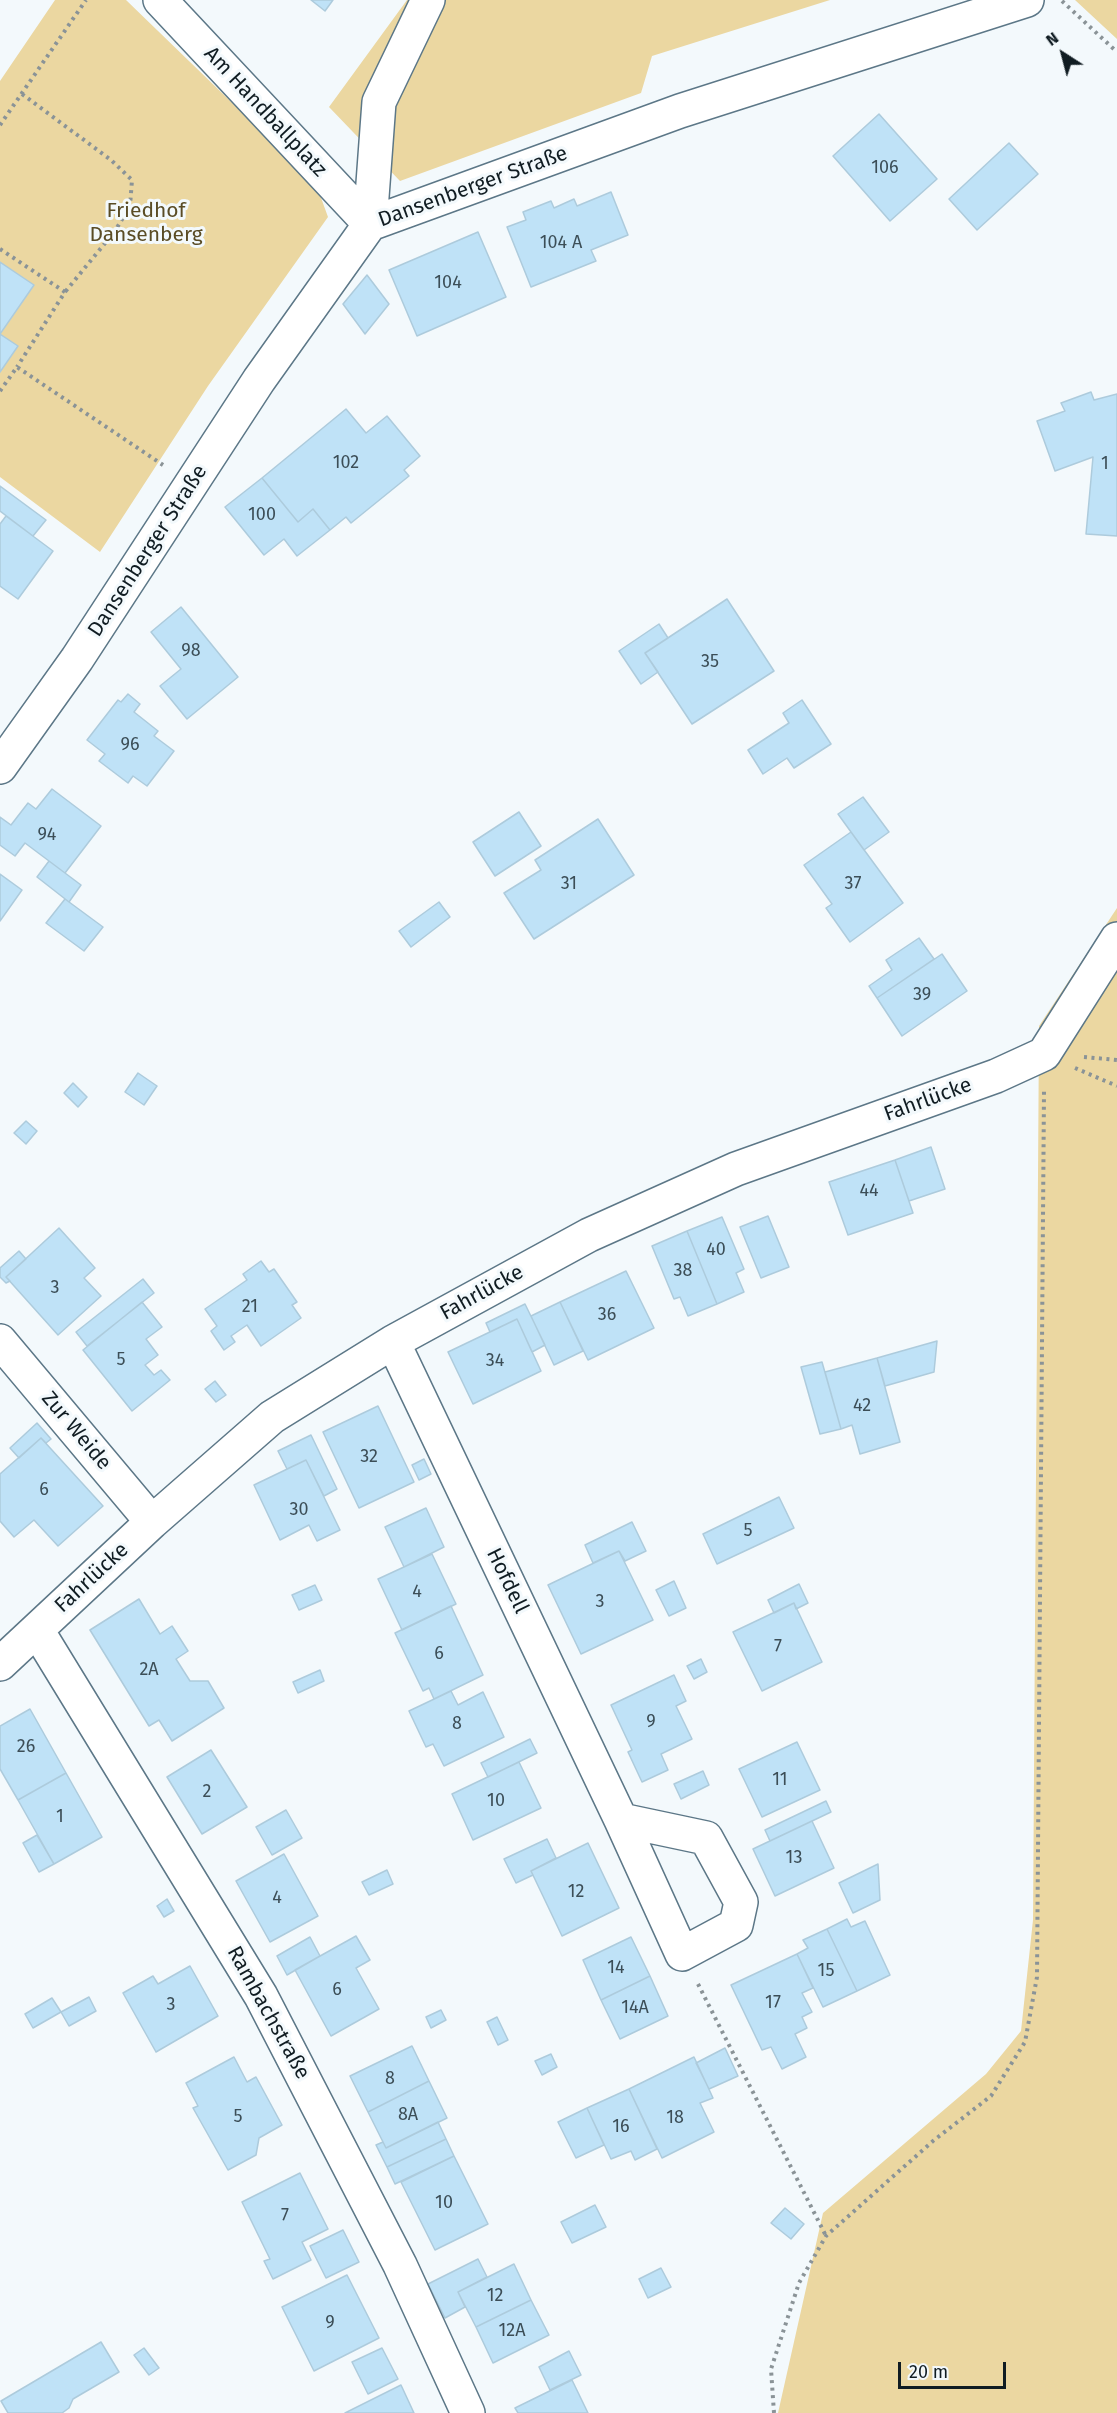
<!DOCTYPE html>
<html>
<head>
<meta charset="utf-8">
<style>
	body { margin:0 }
	#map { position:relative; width:1117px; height:2413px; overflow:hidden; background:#f3f9fc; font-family:"Fira Sans",sans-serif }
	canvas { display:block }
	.north { position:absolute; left:1033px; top:24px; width:60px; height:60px; -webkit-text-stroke:4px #f3f9fc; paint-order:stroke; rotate:324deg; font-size:16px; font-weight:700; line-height:24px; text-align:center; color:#101c22 }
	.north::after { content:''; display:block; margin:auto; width:21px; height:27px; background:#101c22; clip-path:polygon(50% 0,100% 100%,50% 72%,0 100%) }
	.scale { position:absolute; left:898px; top:2362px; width:108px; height:27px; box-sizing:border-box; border:3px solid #101c22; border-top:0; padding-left:8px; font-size:18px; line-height:21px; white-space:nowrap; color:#101c22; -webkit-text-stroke:4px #f3f9fc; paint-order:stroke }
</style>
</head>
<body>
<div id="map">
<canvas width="1117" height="2413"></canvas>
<div class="north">N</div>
<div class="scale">20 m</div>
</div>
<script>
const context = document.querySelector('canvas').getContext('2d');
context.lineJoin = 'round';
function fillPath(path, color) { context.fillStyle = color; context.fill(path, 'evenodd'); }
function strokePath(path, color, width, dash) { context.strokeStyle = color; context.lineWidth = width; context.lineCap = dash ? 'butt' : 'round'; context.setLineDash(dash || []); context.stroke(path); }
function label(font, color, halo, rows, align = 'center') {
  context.font = font + ' "Fira Sans",sans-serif'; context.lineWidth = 6; context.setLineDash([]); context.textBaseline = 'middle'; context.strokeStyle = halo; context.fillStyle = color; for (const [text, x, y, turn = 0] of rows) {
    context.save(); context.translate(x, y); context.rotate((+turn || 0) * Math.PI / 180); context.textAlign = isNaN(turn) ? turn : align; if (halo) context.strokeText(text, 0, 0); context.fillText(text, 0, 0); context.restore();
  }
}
fillPath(new Path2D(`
	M55,0H126L316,184L328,217L208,386L100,552L0,477V81Z
	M407,0H830L652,56L641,93L400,181L329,107Z
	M1075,0H1117V39Z
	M1117,908V2413H778L823,2213L986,2074L1021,2031L1033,1920L1039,1026Z`), '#ebd7a1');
const building = new Path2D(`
	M311,0H333L325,11Z
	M879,114L937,179L890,221L833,156Z
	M1009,143L1038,174L977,230L949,199Z
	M611,192L628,235L591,250L596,261L531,287L507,227L526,220L523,212L551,201L554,208L574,199L577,206Z
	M478,232L506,297L417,336L389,270Z
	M0,262L34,285L0,334Z
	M367,275L389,304L365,334L343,304Z
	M0,334L18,346L0,372Z
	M1091,392L1094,400L1117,394V536L1086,534L1093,457L1055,471L1037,421L1065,411L1061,403Z
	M346,409L366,433L387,416L420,456L404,470L409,476L351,523L346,517L330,530L313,509L298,522L262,478Z
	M262,478L298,522L313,509L330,530L297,556L284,539L264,555L225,507Z
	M0,486L46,520L33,536L0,511Z
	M6,516L53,551L18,599L0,586V524Z
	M727,599L774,671L692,724L645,653Z
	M181,607L238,677L187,719L160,686L181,669L151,632Z
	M659,624L668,638L645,653L658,672L641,684L619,651Z
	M128,694L140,704L134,712L158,731L154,736L174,751L147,786L133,776L128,783L99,761L105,754L87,740L118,700L121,702Z
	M802,700L831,744L794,768L787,758L763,774L748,750L789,723L783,713Z
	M52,789L101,826L65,873L25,843L15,856L0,845V817L11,825L28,803L36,809Z
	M863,797L889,832L864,850L838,814Z
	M519,812L541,846L495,876L473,842Z
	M598,819L634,875L534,939L504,893L541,870L535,860Z
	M851,832L903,903L850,942L826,908L832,904L804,865Z
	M49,861L81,885L69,902L37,877Z
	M0,874L22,890L0,921Z
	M65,899L103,927L84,951L46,923Z
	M439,902L450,917L411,947L399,931Z
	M919,938L934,959L877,998L869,986L892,970L886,960Z
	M942,954L967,991L902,1036L877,998Z
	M138,1073L157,1086L144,1105L125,1092Z
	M73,1083L87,1097L78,1107L64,1093Z
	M26,1121L37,1131L26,1144L14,1133Z
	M931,1147L945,1189L909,1201L895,1160Z
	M895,1160L913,1213L848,1235L829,1182Z
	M768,1216L789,1267L761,1278L740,1227Z
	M722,1217L744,1269L736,1273L744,1292L717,1304L687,1231Z
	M59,1228L95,1268L84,1278L101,1296L58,1335L6,1277Z
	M687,1231L717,1304L688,1316L680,1297L674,1299L652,1246Z
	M19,1251L26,1259L6,1277L10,1281L6,1283L0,1277V1268Z
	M261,1261L269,1272L274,1269L297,1302L292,1305L301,1318L261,1346L247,1325L231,1336L235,1342L224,1350L211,1331L217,1326L205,1309L247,1280L243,1274Z
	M626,1271L654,1328L588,1360L560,1302Z
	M143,1279L154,1293L87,1346L76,1332Z
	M142,1302L162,1327L146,1339L158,1355L145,1365L154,1375L161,1370L170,1380L132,1411L83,1350Z
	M560,1302L583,1351L554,1365L531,1316Z
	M525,1304L545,1345L532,1352L517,1319L490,1332L486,1323Z
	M517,1319L541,1371L473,1404L448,1352Z
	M937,1341L934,1372L885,1386L877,1358Z
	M877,1358L900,1442L860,1454L852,1425L841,1429L825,1372Z
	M822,1362L841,1429L820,1434L801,1367Z
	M215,1381L226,1395L216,1402L205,1389Z
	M378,1406L414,1482L359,1508L323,1432Z
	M37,1423L51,1439L46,1443L41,1438L19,1458L10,1448Z
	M311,1435L337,1489L324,1496L306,1460L287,1469L278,1451Z
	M41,1438L103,1506L58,1546L34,1520L14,1537L0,1521V1474Z
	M424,1459L431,1474L419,1480L412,1465Z
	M306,1460L340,1530L317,1541L309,1525L280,1540L254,1485Z
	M779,1497L794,1528L717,1564L703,1534Z
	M426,1508L444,1547L404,1567L385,1527Z
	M632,1522L646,1551L625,1561L619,1551L593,1563L585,1545Z
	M619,1551L653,1620L581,1654L548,1585Z
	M432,1554L456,1604L402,1630L378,1579Z
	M674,1581L686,1608L669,1616L656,1590Z
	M799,1584L808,1603L796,1609L794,1603L774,1613L768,1600Z
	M315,1585L322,1600L299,1610L292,1595Z
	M139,1599L160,1634L172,1626L188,1651L176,1659L190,1681H208L224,1708L172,1741L159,1720L149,1726L90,1630Z
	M794,1603L822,1662L762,1691L733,1632Z
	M451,1606L483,1675L434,1699L429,1688L423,1691L395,1633Z
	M701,1659L707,1672L694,1679L687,1666Z
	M320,1670L324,1681L298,1693L293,1682Z
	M674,1675L686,1701L676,1706L692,1739L661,1754L668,1770L642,1782L628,1752L632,1750L611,1705Z
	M451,1691L458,1705L483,1692L504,1737L444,1766L433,1744L426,1747L409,1711Z
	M30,1709L66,1773L18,1800L0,1769V1726Z
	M530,1739L537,1753L488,1777L481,1763Z
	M797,1742L820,1790L762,1817L739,1769Z
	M211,1750L247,1807L202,1834L167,1777Z
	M519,1762L541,1808L473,1840L452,1794Z
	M703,1771L709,1785L681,1799L674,1784Z
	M66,1773L102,1837L54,1864L18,1800Z
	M826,1801L831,1812L770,1841L765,1830Z
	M286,1810L302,1838L272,1855L256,1827Z
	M812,1821L834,1868L775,1896L753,1849Z
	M37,1835L54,1864L39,1872L23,1843Z
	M547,1839L556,1858L531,1871L533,1875L516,1883L504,1859Z
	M588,1843L619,1908L562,1936L531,1871Z
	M284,1854L318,1916L270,1942L236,1881Z
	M878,1864L880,1900L853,1913L839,1883Z
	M387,1870L393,1884L369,1895L362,1882Z
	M167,1899L174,1911L164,1917L157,1906Z
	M847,1919L851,1927L865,1921L890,1975L857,1991L827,1929Z
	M827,1929L857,1991L823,2007L797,1954L808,1948L803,1940Z
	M356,1936L370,1960L356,1968L379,2009L331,2036L295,1970Z
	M310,1937L320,1956L287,1975L277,1956Z
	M631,1937L650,1976L601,2000L583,1960Z
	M797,1954L813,1988L802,1993L812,2012L802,2017L807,2028L795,2034L806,2057L782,2069L771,2047L762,2050L731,1985Z
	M190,1966L218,2016L156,2052L123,1993L153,1976L158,1984Z
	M650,1976L668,2016L620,2039L601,2000Z
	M89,1997L96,2011L69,2026L61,2012Z
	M52,1998L61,2012L33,2028L25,2014Z
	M441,2010L446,2020L431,2028L426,2017Z
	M497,2017L508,2040L498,2045L487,2022Z
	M412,2046L429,2081L368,2112L350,2076Z
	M725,2048L738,2076L709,2089L696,2063Z
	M551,2054L557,2067L542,2075L535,2061Z
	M234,2057L247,2082L256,2077L282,2125L259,2138L256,2155L228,2170L193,2108L198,2106L186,2083Z
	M694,2057L713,2098L700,2103L714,2132L662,2158L629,2089Z
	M429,2081L447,2118L386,2148L368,2112Z
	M629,2089L657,2149L635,2160L631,2151L611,2159L587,2108Z
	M587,2108L604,2145L576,2158L558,2122Z
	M438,2122L446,2139L387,2167L376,2145L383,2142L386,2148Z
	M446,2139L454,2156L395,2184L387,2167Z
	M454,2156L488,2224L435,2250L401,2182Z
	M300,2173L328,2229L302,2242L311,2260L273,2279L264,2261L270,2259L242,2202Z
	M595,2205L606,2227L572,2243L561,2222Z
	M785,2208L804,2224L791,2239L771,2223Z
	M343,2230L359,2262L326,2278L310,2246Z
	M478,2259L487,2277L458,2292L465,2307L445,2318L428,2284Z
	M514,2264L531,2300L476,2327L458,2292Z
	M661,2268L671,2287L648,2298L639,2279Z
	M347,2275L379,2338L314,2371L282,2307Z
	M531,2300L549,2335L493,2363L476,2327Z
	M101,2342L119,2372L73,2399L69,2408L62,2413H8L1,2401Z
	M144,2348L159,2368L149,2375L134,2355Z
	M382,2348L398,2379L368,2394L352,2362Z
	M569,2351L581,2375L550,2390L539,2367Z
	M572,2380L588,2413H518L515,2408Z
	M401,2385L414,2413H345Z`);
fillPath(building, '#bfe2f7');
strokePath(building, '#adcbdc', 1.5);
const minor = new Path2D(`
	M160,0L370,224
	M370,224L379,102L428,0
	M0,767L77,659L259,380L370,224L680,111L1027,0
	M0,1341L152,1522
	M393,1342L621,1820L682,1954L736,1925L741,1902L706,1838L621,1820
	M37,1630L261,1996L400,2265L468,2413
	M0,1664L152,1522L272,1417L393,1342L589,1235L736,1169L996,1076L1044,1054L1117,939`);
strokePath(minor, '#5c7787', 36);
strokePath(new Path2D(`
	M1062,1L1117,52
	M22,94L111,160L132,180L130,206L115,231L65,292
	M0,125L86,0
	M0,249L65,292L17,367
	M0,391L17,367L163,465
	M1084,1057L1117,1060
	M1075,1068L1117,1086
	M698,1984L826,2236
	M774,2413L771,2369L799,2283L826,2236L933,2141L991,2096L1025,2042L1037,1977L1044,1091`), '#8a9397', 4, [3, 4.5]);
strokePath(minor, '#fff', 33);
label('18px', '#3c4e57', null, [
	["106",885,168],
	["104 A",561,243],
	["104",448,283],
	["102",346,463],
	["1",1105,464],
	["100",262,515],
	["98",191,651],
	["35",710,662],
	["96",130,745],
	["94",47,835],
	["31",569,884],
	["37",853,884],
	["39",922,995],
	["44",869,1191],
	["40",716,1250],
	["38",683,1271],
	["3",55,1288],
	["21",250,1307],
	["36",607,1315],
	["5",121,1360],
	["34",495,1361],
	["42",862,1406],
	["32",369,1457],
	["6",44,1490],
	["30",299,1510],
	["5",748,1531],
	["4",417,1592],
	["3",600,1602],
	["7",778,1647],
	["6",439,1654],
	["2A",149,1670],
	["9",651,1722],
	["8",457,1724],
	["26",26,1747],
	["11",780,1780],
	["2",207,1792],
	["10",496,1801],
	["1",60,1817],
	["13",794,1858],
	["12",576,1892],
	["4",277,1898],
	["14",616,1968],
	["15",826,1971],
	["6",337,1990],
	["17",773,2003],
	["3",171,2005],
	["14A",635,2008],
	["8",390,2079],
	["8A",408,2115],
	["5",238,2117],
	["18",675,2118],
	["16",621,2127],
	["10",444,2203],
	["7",285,2216],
	["12",495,2296],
	["9",330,2323],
	["12A",512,2331]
]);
label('21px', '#101c22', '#f3f9fc', [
	["Am Handballplatz",265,112,47],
	["Dansenberger Straße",473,187,-20],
	["Dansenberger Straße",148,551,-57],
	["Fahrlücke",928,1100,-20],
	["Fahrlücke",482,1293,-29],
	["Zur Weide",76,1431,50],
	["Fahrlücke",92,1578,-43],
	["Hofdell",507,1581,64],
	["Rambachstraße",268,2013,61]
]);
label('21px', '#5a4c25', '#f3f9fc', [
	["Friedhof",146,211],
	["Dansenberg",146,235]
]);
</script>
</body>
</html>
